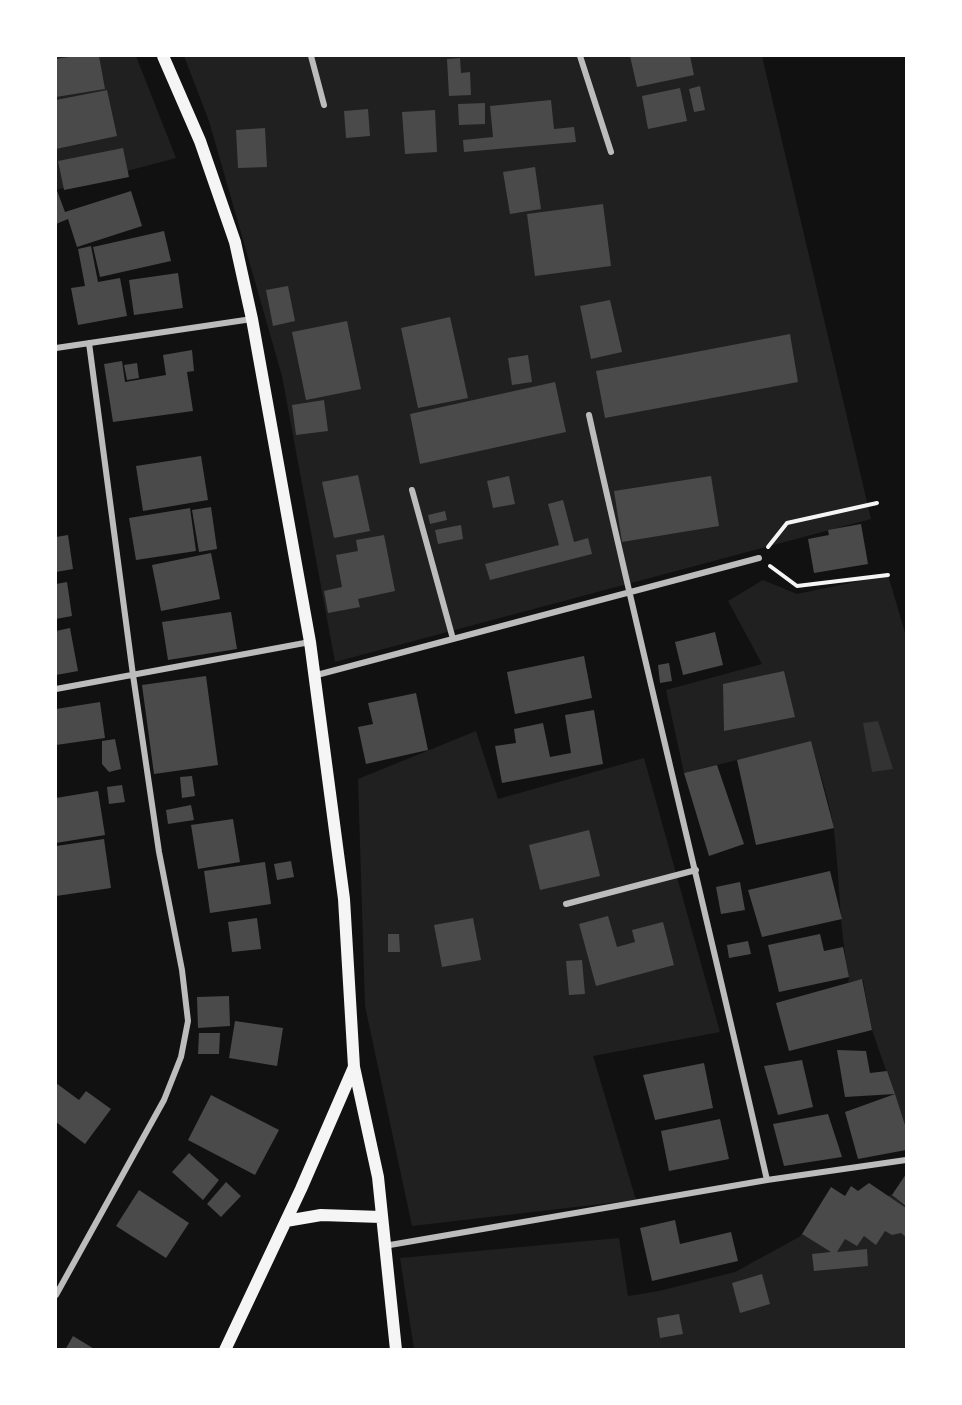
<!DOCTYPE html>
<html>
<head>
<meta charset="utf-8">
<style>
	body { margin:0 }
	#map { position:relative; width:962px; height:1405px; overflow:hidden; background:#111; font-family:Lato,sans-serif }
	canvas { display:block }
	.frame { position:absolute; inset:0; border:57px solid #fff; pointer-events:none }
</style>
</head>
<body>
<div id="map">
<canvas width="962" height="1405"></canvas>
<div class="frame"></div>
</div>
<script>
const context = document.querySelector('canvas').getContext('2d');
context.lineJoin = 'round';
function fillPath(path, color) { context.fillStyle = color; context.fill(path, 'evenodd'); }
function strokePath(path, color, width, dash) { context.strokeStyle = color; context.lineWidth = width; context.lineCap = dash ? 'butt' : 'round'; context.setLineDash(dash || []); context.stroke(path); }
fillPath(new Path2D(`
	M56,56H136L176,158L56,190Z
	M184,56H762L871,519L335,662L282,376L209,121Z
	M888,575L906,636V1128L872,1030L863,980L848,982L849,977C839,929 840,880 834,831C830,801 819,771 811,742L684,773L666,690L762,664L728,601L763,580L797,594Z
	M476,731L498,799L644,758L720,1032L593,1056L636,1200L412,1226L365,1006L358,779Z
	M906,1188V1349H414L400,1258L619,1238L628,1296L659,1291L735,1272L799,1237L802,1234Z`), '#202020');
fillPath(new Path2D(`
	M878,721L893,769L872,772L863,723Z`), '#333');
fillPath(new Path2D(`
	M76,56H99L105,89L56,97V59Z
	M630,56H690L694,75L637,87Z
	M460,58L461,73L470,72L471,95L449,96L447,59Z
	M700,86L705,110L694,112L689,89Z
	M680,88L687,121L648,129L642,96Z
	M107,90L117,136L56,149V100Z
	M551,100L554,129L574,127L576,142L464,152L463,140L493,137L490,106Z
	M485,103V124L459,125L458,104Z
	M368,109L370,136L346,138L344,111Z
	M435,110L437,152L405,154L402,112Z
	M265,128L267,167L238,168L236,130Z
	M123,148L129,177L64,190L58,161Z
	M535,167L541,209L510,214L503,172Z
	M56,188L65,212L131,191L142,226L77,247L68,219L56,224Z
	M603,204L611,266L535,276L527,214Z
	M164,231L171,261L100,277L93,247Z
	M91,246L98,282L120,278L127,316L78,325L71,288L85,286L78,249Z
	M178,273L183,308L134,315L129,280Z
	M288,286L295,321L273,326L266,290Z
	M610,300L622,352L591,359L580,306Z
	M450,317L468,398L418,408L401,328Z
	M347,321L361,389L306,400L292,332Z
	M790,334L798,382L605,418L596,371Z
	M192,350L194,371L187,372L193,411L113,422L104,364L122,361L125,382L166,375L163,355Z
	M528,355L532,382L512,385L508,358Z
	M137,363L139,378L127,380L124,365Z
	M555,382L566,432L420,464L410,414Z
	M324,400L328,431L296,435L292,405Z
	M201,456L208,500L143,511L136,466Z
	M358,475L370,531L334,538L322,482Z
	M509,476L515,504L493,508L487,481Z
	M711,476L719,526L622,542L614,491Z
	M563,500L574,542L588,538L592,554L490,580L485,564L559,545L548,504Z
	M211,507L217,549L199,552L192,510Z
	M190,508L196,551L136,560L129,518Z
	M445,511L447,520L430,524L428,515Z
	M861,524L868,564L814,573L808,539L829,535L828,530Z
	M461,525L463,539L438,544L435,530Z
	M68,535L73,569L56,572V537Z
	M384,535L395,591L358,599L360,607L328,613L324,591L342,587L336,555L358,551L356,540Z
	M211,553L220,599L161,611L152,565Z
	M67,582L72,616L56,619V584Z
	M231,612L237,649L168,660L162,622Z
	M70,628L78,671L56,675V631Z
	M715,632L723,665L683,675L675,642Z
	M584,656L592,698L515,714L507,672Z
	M669,663L672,681L660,683L658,665Z
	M784,671L795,717L724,731L723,684Z
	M206,676L218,765L154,774L142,685Z
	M416,693L428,750L366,764L358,727L373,724L368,703Z
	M100,702L105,738L56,745V709Z
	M594,710L603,764L502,783L495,746L516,743L514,729L543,723L550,757L571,753L565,715Z
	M115,739L121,769L109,772L102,764V741Z
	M811,741L834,828L756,845L737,760Z
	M717,765L744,844L709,856L684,773Z
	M192,776L195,796L182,798L180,777Z
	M122,785L125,802L109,804L107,787Z
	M98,791L105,835L56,843V798Z
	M191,805L194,820L168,824L166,810Z
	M233,819L240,862L198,869L191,825Z
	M589,830L600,876L540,890L529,845Z
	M104,839L111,888L56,896V846Z
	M291,861L294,877L277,880L274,864Z
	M265,862L271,904L210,913L204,871Z
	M830,871L842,919L762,937L748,890Z
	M740,882L745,910L721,914L716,887Z
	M608,916L617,947L635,942L632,930L663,922L674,965L596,986L579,924Z
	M257,918L261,949L232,952L228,922Z
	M473,918L481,960L442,967L434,925Z
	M388,934H399L400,952H388Z
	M820,934L824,951L843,947L849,977L779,992L768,945Z
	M748,941L751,954L729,958L727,945Z
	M582,960L585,994L569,995L566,961Z
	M862,979L872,1030L789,1051L776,1003Z
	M229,996L230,1026L198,1028L197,997Z
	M235,1021L283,1028L277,1066L229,1058Z
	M199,1033H220L219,1054H198Z
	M837,1050L866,1051L870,1073L887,1071L895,1094L845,1097Z
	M802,1060L813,1107L778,1115L764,1066Z
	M704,1063L713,1108L655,1120L643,1075Z
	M56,1083L79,1100L86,1091L111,1109L85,1144L56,1122Z
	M895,1094L906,1128V1150L858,1159L845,1112Z
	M211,1095L279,1130L255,1175L188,1140Z
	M828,1114L842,1157L784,1166L773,1124Z
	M720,1119L729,1159L669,1171L661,1131Z
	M189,1153L219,1180L203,1200L172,1172Z
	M906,1174V1206L892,1195Z
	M226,1182L241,1196L221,1217L207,1204Z
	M869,1183L906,1208V1237L901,1233L892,1235L885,1231L876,1245L864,1236L857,1246L845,1239L837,1252L867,1249L868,1266L814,1271L812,1254L831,1252L802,1234L831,1187L845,1196L851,1186L858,1191Z
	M139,1190L189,1223L166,1258L116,1226Z
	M675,1220L680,1244L731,1232L738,1261L652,1281L640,1228Z
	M762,1274L770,1304L740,1313L732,1283Z
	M679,1314L683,1334L660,1338L657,1318Z
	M73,1336L96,1350H65Z`), '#4a4a4a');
strokePath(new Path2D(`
	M768,547L787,523L877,503
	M770,566L797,586L888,575`), '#f5f5f5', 4);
strokePath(new Path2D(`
	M311,56L324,105
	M580,56L611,152
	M56,348L252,319
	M589,415C646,671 709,925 767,1180
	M412,490L453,639
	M313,676L759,558
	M56,689L310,642
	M566,904L696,870
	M384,1246L767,1180L906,1160
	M56,1295L164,1100L181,1057L188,1021L182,970L159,852L133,675L89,343`), '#bcbcbc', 6);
strokePath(new Path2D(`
	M163,56L200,141L235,242L252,319L310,642L344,899L354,1067L301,1189L225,1350
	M354,1067L378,1177L396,1350
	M286,1221L321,1215L381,1217`), '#f5f5f5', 12);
</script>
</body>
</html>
